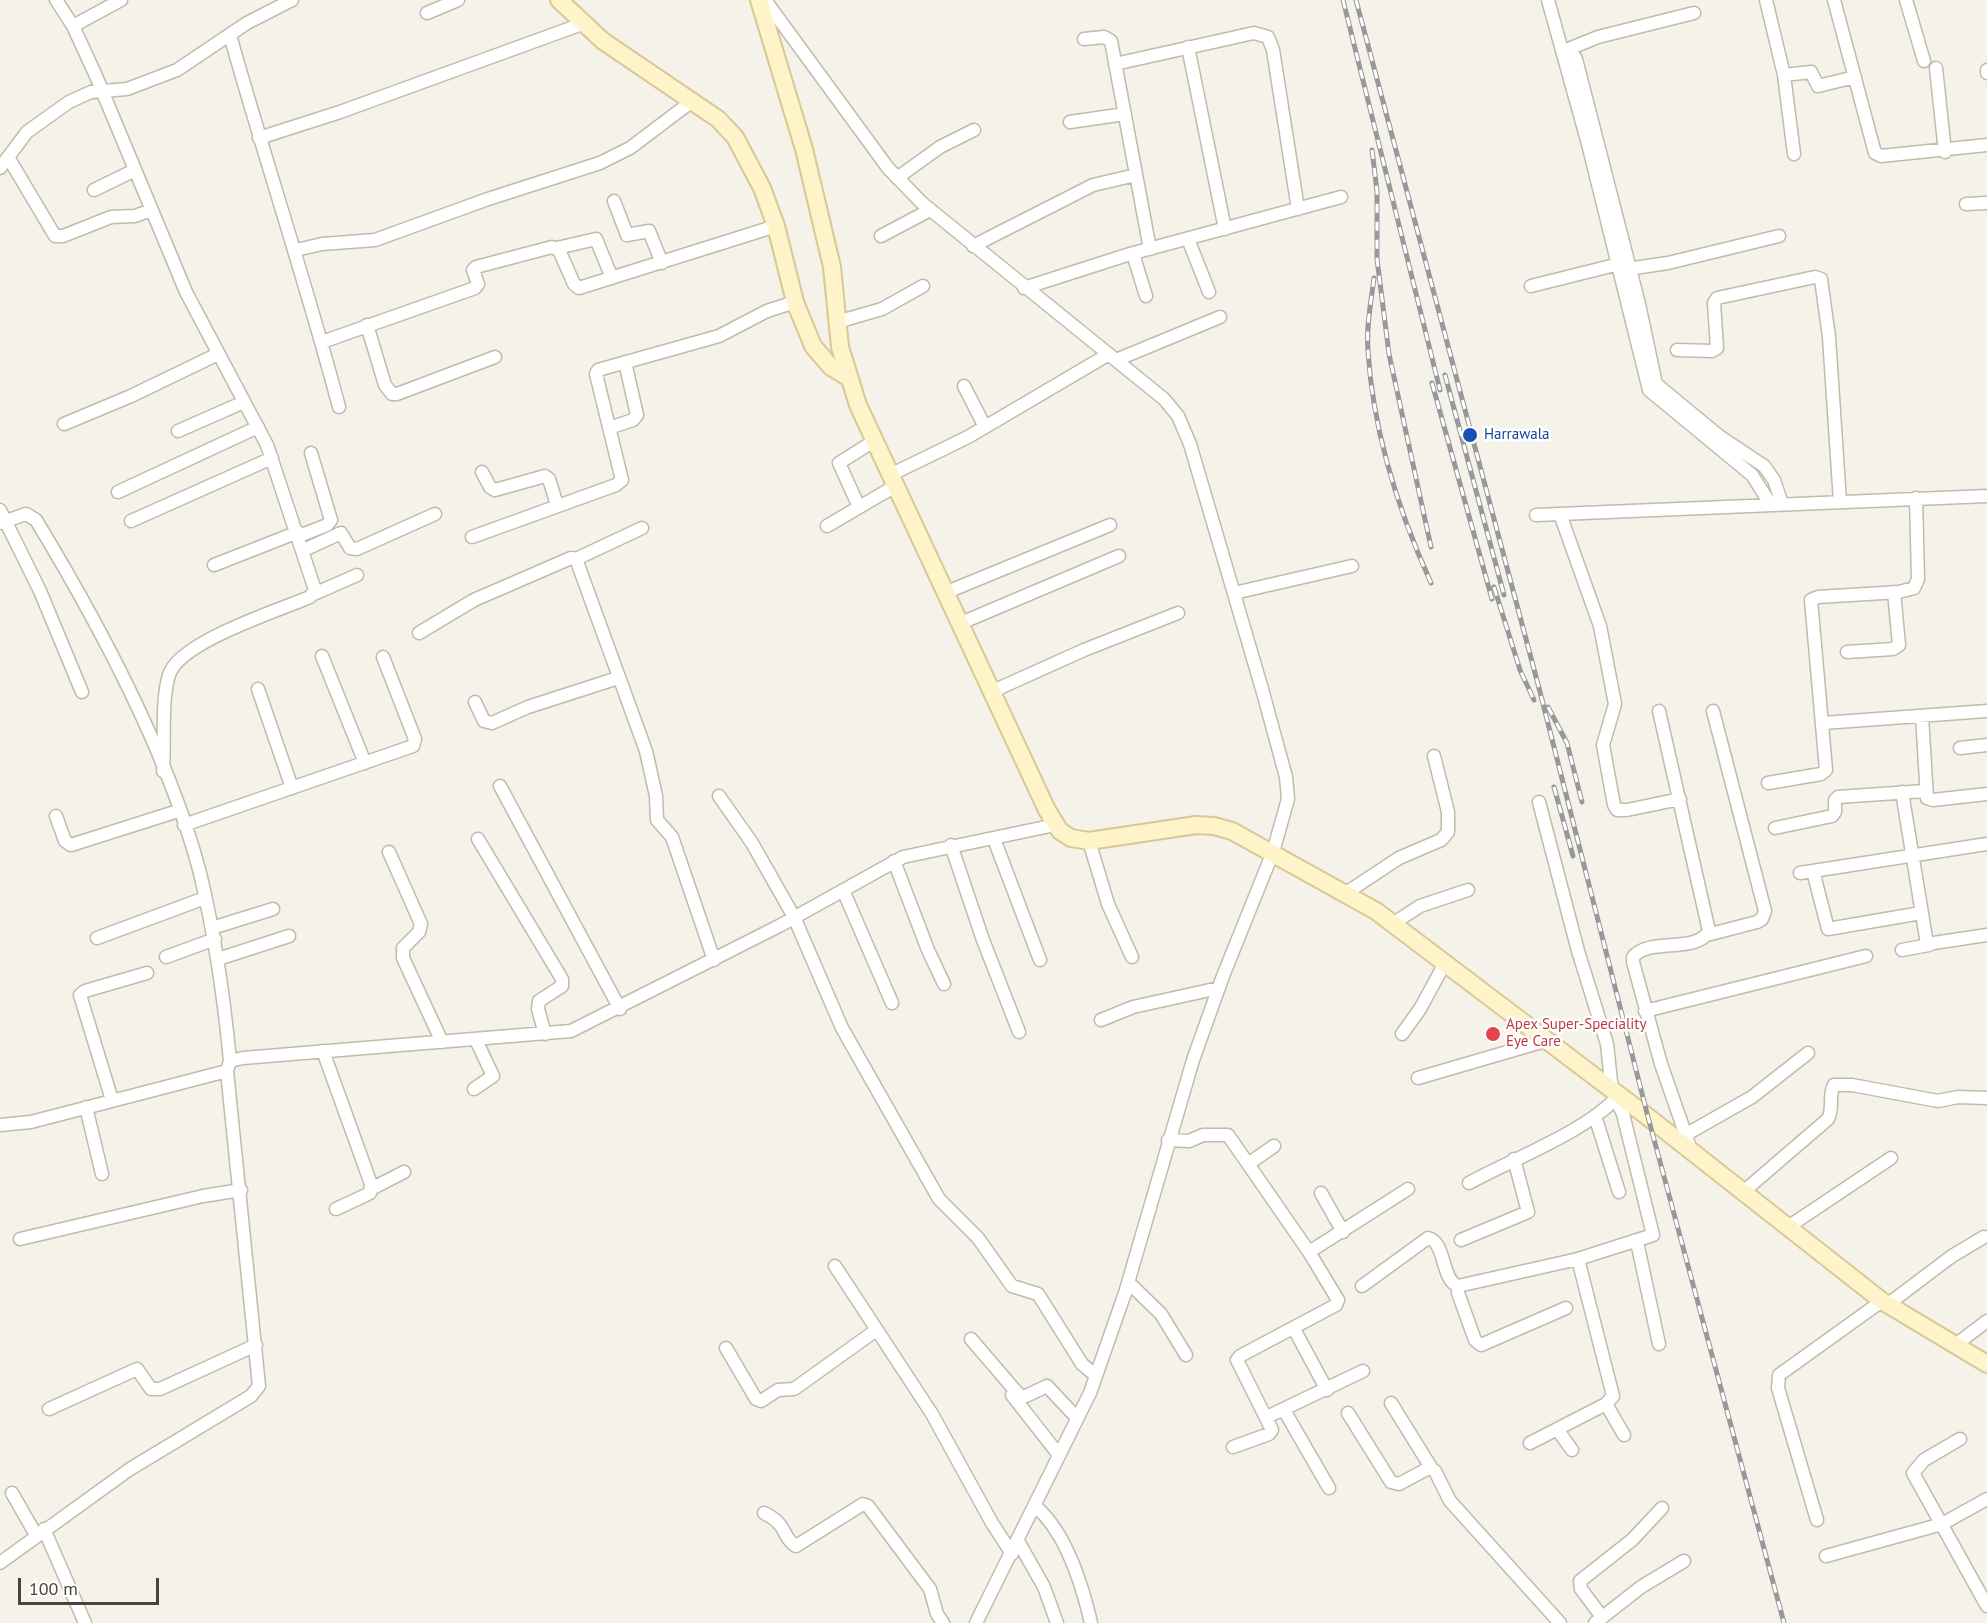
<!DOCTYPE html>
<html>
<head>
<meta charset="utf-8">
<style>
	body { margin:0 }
	#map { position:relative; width:1987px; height:1623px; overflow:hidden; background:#f5f2e9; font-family:"PT Sans",sans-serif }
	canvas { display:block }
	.scale { position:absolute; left:18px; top:1578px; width:141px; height:27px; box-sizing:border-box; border:3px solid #4a4337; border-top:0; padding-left:8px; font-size:18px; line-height:21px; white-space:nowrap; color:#4a4337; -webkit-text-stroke:4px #fff; paint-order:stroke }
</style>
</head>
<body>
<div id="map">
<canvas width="1987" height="1623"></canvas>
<div class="scale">100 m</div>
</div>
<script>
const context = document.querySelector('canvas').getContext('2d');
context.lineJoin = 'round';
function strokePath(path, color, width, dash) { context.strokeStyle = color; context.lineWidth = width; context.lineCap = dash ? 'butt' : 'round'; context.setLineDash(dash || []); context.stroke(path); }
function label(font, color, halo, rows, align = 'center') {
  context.font = font + ' "PT Sans",sans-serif'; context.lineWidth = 5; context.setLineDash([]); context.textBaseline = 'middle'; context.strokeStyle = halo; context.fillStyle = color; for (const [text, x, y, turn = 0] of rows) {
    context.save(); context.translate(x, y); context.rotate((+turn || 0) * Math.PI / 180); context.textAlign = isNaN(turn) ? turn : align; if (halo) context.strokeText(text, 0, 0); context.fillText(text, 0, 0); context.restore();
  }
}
const street = new Path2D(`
	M56,0L73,26L96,76L186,292L267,445L315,590L310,597C277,611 179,642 169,675C161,701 165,743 163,771
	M765,0L888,168L922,203L1164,399L1178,416L1190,444L1262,689L1286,777L1288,799L1273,852L1223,976L1193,1060L1125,1293L1090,1393L976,1623
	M1548,0L1588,144L1649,390L1752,475L1771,505
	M1766,0L1784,75L1811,72L1818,86L1855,77
	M1834,0L1875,153L1881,156L1987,145
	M1906,0L1924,61
	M427,13L458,0
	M73,26L121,0
	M230,35C265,160 306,282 339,407
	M1084,39L1104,37L1111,41L1150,249
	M1188,47L1225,229
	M1562,48L1572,53L1576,59L1639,304L1656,384L1719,436L1764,466L1774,480L1782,504
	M1566,50L1598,37L1694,13
	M1115,64L1254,33L1268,37L1273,50L1298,209
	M1936,68L1945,152
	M1987,70V73
	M1784,75L1794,154
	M1070,122L1125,114
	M259,138L340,112L582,24
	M8,157L55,236H63L111,217L135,216L151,210
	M0,168L27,132L69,102L91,92L127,89L177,70L247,23L292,0
	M897,178L940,147L974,130
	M94,190L135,170
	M614,201L627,235L649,231L662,263
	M1966,204L1987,203
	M881,236L930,210
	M1188,239L1209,292
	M973,246L1093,185L1136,175
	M557,248L596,239L612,278
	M296,250L322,244L375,240L488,199L600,163L630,148L691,102
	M1133,254L1146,296
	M1531,286L1619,264L1634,268L1668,263L1779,236
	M1024,288L1130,254L1341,197
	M837,322L882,309L923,286
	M367,325L385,385L392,394H397L495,357
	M322,342L475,288L478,284L473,270L476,267L552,247L559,250L574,284L579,288L776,226
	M1677,350L1712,351L1717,348L1714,303L1717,298L1815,277L1821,279L1829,337L1840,502
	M1116,360L1220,317
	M964,386L985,427
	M64,424L131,396L218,354
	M609,428L633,420L637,415L625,362
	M178,431L244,402
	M482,472L490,487L495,490L545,476L549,479L557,505
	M892,474L968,437L1109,354
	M118,492L258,427
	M859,507L839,463L874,441
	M0,510L40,591L82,692
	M1560,514L1600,626L1615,704L1603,745L1614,805L1617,810H1627L1680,799
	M1536,515L1987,496
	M131,521L272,458
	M0,523L26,514L36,520C99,624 169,755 200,873C215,936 224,997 230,1061
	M827,526L897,485
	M299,536L327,525L331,520L311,453
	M472,537L616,485L622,480L596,374L598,370L719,336L767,311L795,302
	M304,550L341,533L350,548L357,549L435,514
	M576,559L642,528
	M214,565L298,532
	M947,592L1110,525
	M1234,593L1352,566
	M314,594L357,575
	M961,623L1119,556
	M419,633L474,600L571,558L576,559L646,751L656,796L657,820L672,837L714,960
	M1847,652L1893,649L1899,645L1894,592
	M322,656L365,763
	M258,689L292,788
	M993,691L1084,650L1178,613
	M475,702L484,721L492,723L528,707L618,678
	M1659,711L1709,931C1696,954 1649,937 1633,957V962L1661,1064L1691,1150
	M1922,716L1927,798L1933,800L1987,794
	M1823,723L1987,711
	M1960,748L1987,745
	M1768,783L1821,774L1826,770L1811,600L1818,597L1899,592L1914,588L1918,579L1916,498
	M500,786L620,1009
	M1902,792L1927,944L1987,935
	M719,796L752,843L794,917L842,1028L939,1199L978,1238L1012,1286L1038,1294L1082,1364L1096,1376
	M56,816L65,841L71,845L178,811
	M184,825L413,746L415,739L383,657
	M1775,828L1832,816L1835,812V800L1838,797L1925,791
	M478,839L562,979V986L539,1001L538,1009L545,1034
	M994,839L1040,960
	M1089,841L1108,904L1132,957
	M951,845L983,940L1019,1032
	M389,852L421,924L419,932L403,948V958L442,1042
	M894,861L928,950L944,984
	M1813,871L1828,929L1921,913
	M1800,873L1987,844
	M843,890L892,1003
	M1346,893L1399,858L1441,840L1448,832V812L1434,756
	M1394,923L1420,906L1468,890
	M212,928L273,909
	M1707,935L1757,922L1762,919L1765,911L1713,711
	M97,938L205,898
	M1902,950L1929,945
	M166,957L215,939
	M218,959L289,936
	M1645,1011L1866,956
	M1101,1020L1133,1007L1219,988
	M1402,1034L1420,1009L1445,963
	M323,1051L371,1184L370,1193L366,1195L336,1209
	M1418,1078L1545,1041
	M474,1089L493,1076L476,1040
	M112,1100L80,995L85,991L147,973
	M86,1107L102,1174
	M1595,1116L1619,1192
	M0,1125L31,1122L227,1071
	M1685,1135L1752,1097L1808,1053
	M1168,1140L1189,1141L1203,1135H1228L1309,1252L1338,1300L1336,1305L1240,1356L1237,1360L1272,1430L1269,1434L1233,1447
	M1248,1164L1274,1146
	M1469,1183C1509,1161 1586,1131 1615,1099
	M371,1189L404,1172
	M1743,1192L1828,1119C1834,1108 1828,1095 1834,1085H1852L1938,1101L1958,1097L1987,1098
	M1321,1193L1343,1232
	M1788,1227L1891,1158
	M20,1239L203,1196L241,1190
	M1461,1240L1528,1212L1514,1159
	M1637,1242L1659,1344
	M1309,1252L1408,1189
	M835,1266L932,1414L992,1523L1012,1554
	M1128,1282L1161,1314L1186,1355
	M1362,1286L1428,1238C1446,1242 1441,1280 1458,1286L1578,1259L1653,1235L1623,1114L1612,1091L1607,1044L1578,951L1539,802
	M1458,1286V1293L1475,1340L1481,1345L1566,1308
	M1887,1305L1952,1256L1984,1237
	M1294,1329L1327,1390
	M971,1339L1019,1395L1026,1396L1047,1386L1077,1418
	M1954,1346L1987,1321
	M726,1348L756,1399L761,1401L778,1390L794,1389L875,1331
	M1012,1395L1059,1455
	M1391,1403L1432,1469
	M1606,1404L1624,1435
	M49,1409L137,1369L151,1389H160L256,1345
	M1284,1410L1329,1488
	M1348,1413L1391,1482L1399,1484L1429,1468L1435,1471L1450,1501L1560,1623
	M1267,1417L1363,1371
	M1557,1429L1572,1450
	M1960,1439L1924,1460L1913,1473L1987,1606
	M1530,1443L1606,1404L1613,1396L1578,1259
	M12,1493L36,1535
	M1035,1506C1066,1532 1082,1584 1091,1623
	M764,1513C789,1525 781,1537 796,1546L863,1504L868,1506L930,1589L937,1614L943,1623
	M1817,1520L1778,1388L1779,1375L1882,1301
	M44,1529L85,1623
	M1018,1541L1044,1587L1057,1623
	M1826,1556L1942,1524L1987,1499
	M0,1563L130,1469L251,1396L259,1386L227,1071L230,1061L243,1058L571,1031L779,926L903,857L1055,825
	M1602,1617L1581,1589L1580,1581L1632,1540L1662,1508
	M1595,1623L1641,1587L1684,1561`);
const secondary = new Path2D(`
	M559,0L603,41L718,119L735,137L762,188L776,226L795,302L813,346L831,367L849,378
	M759,0L804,149L832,267L840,347L858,405L1047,810L1060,831L1071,838L1089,841L1196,825L1214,826L1232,831L1376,911L1648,1117L1882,1301L1987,1364`);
strokePath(street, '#c2baab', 15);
strokePath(secondary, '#d8c896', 20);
strokePath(street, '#fff', 12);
strokePath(secondary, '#fff3c9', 16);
const rail = new Path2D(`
	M1343,0L1440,390
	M1356,0L1539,688L1648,1117L1784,1623
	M1372,150L1377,191V259L1389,354L1431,547
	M1374,278C1371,302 1366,327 1368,351C1373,431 1398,510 1431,583
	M1445,375L1504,595
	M1432,383L1492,599
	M1494,587L1520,670L1534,700
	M1548,707L1567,743L1582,802
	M1554,787L1573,856`);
strokePath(rail, '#989898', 5);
strokePath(rail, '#fff', 3, [9]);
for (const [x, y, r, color] of [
	[1470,435,8,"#1a4fb4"],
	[1493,1034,8,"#e0444e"]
]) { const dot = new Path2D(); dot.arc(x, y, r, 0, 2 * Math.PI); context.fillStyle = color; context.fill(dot); strokePath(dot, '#fff', 2); }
label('15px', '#164399', '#fff', [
	["Harrawala",1484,435]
], 'left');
label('15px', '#be3a42', '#fff', [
	["Apex Super-Speciality",1506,1025],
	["Eye Care",1506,1042]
], 'left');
</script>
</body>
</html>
